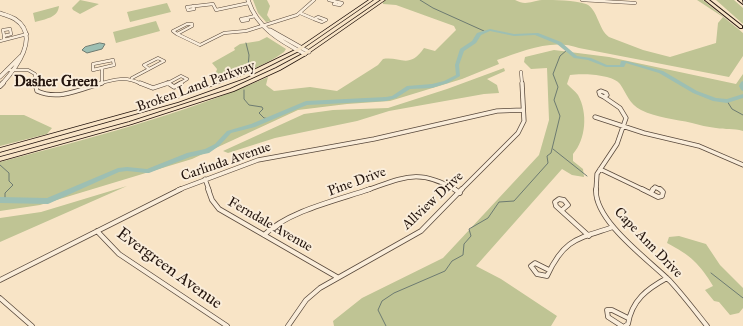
<!DOCTYPE html>
<html>
<head>
<meta charset="utf-8">
<style>
	body { margin:0 }
	canvas { display:block; background:#f8e4c6 }
</style>
</head>
<body>
<canvas width="743" height="326"></canvas>
<script>
const context = document.querySelector('canvas').getContext('2d');
context.lineJoin = 'round';
function fillPath(path, color) { context.fillStyle = color; context.fill(path, 'evenodd'); }
function strokePath(path, color, width, dash) { context.strokeStyle = color; context.lineWidth = width; context.lineCap = dash ? 'butt' : 'round'; context.setLineDash(dash || []); context.stroke(path); }
function label(font, color, halo, rows, align = 'center') {
  context.font = font + ' "IM FELL Great Primer",serif'; context.lineWidth = 4; context.setLineDash([]); context.textBaseline = 'middle'; context.strokeStyle = halo; context.fillStyle = color; for (const [text, x, y, turn = 0] of rows) {
    context.save(); context.translate(x, y); context.rotate((+turn || 0) * Math.PI / 180); context.textAlign = isNaN(turn) ? turn : align; if (halo) context.strokeText(text, 0, 0); context.fillText(text, 0, 0); context.restore();
  }
}
fillPath(new Path2D(`
	M80,0L99,4L80,14L73,10L72,8Z
	M253,0H267L270,6L267,15L271,21L266,22L258,13Z
	M386,0H515C526,6 531,1 542,0C555,0 574,0 586,4C598,9 598,29 609,37L643,50L670,57L716,43L718,23L723,17L697,0H703L743,33V56L729,77L579,48C552,38 523,51 497,60L499,64L462,79L390,101L347,104L298,110L192,159L40,205L0,211V162C91,138 181,115 268,77L266,85L274,91L310,87L337,91L378,65L383,59C400,56 409,70 424,48L435,51L456,30L454,26L396,5L383,4V2Z
	M716,0H734L743,8V24Z
	M167,3L171,12L130,22L127,12Z
	M59,6C58,18 45,19 35,22L33,13Z
	M156,21L160,31L116,43L113,32Z
	M267,37L286,49L284,52C265,66 240,74 218,82L214,79L217,69L212,63L235,50L234,48L240,44L259,41Z
	M554,50L609,57L736,84L743,74V131C733,128 726,130 716,128C707,127 700,125 692,123C675,119 657,118 641,110C629,104 627,94 620,84C613,74 581,73 570,75L567,84C570,87 575,91 578,95C588,113 586,139 573,154V161L583,169L584,177L572,175L562,169L476,266L501,279L557,316L551,326H334L333,321L362,298L443,258L539,155L549,120L547,68L531,69L524,62L525,57Z
	M504,68L505,71L487,79L497,85L499,93L484,94L389,111L357,121L275,138L228,153L223,151L304,114L333,110L388,108L447,89Z
	M0,115H24L52,128L47,134L0,146Z
	M127,186L0,242V218L41,212Z
	M679,236L706,244L720,265L743,288V308L739,313L730,315L719,302L714,301L705,290L713,286C700,264 690,255 667,243L669,237Z`), '#bfc494');
const water = new Path2D(`
	M100,43L105,44L102,49L87,53L82,50L85,47Z`);
fillPath(water, '#9dbfb3');
strokePath(water, '#6d7b71', 1);
strokePath(new Path2D(`
	M420,0L433,8L484,31
	M243,73L248,69L249,55L246,43
	M244,90V99L249,105L262,107L263,109L259,113L264,118L270,119
	M727,101L732,109L743,115
	M553,149L587,176
	M0,165L9,173V181L13,185L5,193V199
	M711,273L743,298
	M386,326L378,310L382,301L394,293L445,271L452,261L463,255L464,244L471,236L469,229L488,218L499,202L514,201L548,163L547,156L551,153L560,116L554,100L558,87L553,74L560,56L567,50`), '#6d7b71', 1);
fillPath(new Path2D(`
	M490,29L514,34L538,33L561,42L577,56L591,58L607,65H620L621,61H626L663,71L697,91L716,98L727,99L743,94V98L727,103L713,101L693,93L659,73L626,63L624,67H606L588,60L574,58L557,44L535,35L514,36L490,31L481,35L476,43L464,51L459,65L460,76L448,83L432,88L410,89L396,98L386,101L307,105L255,127L231,133L219,146L209,153L190,157L149,173H147L127,171L119,172L48,204L0,203V197L47,198L118,168L127,167L147,169L187,153L205,149L215,144L227,131L251,124L306,101L386,97L392,96L407,86L432,84L444,81L456,75L455,65L460,49L472,41L477,33Z
	M743,81V91L741,90L739,86L741,82Z`), '#9dbfb3');
const minorFar2 = new Path2D(`
	M329,0L342,3L340,5L334,4L337,2
	M582,0L635,3
	M193,6L194,9L188,10L187,7L213,4L216,10L249,3
	M300,13L314,19
	M318,17L326,20L322,22L314,19Z
	M247,18L248,20L242,21L241,19Z
	M247,18L255,16
	M187,24H192V26L177,34L173,31Z
	M10,29L11,34L4,36L3,30Z
	M177,34L200,45L224,33L246,31L297,15L314,0
	M4,36V40
	M0,41L27,34
	M158,58L164,61L149,69L144,65Z
	M113,60L114,65L93,70V64Z
	M102,68V83
	M7,70H28L35,74V84
	M521,72L522,84
	M132,78L149,69
	M168,83L181,76L187,79L179,84
	M99,84C114,79 127,76 141,84`);
const minorFar1 = new Path2D(`
	M35,83L37,91C59,101 81,89 102,83
	M140,83L153,88L168,83
	M168,83L174,87L181,83
	M601,91L606,93L607,95L604,97L600,95L599,92Z
	M595,117L644,133L699,146L743,165
	M600,169L644,190
	M205,179L209,190
	M178,190L258,160L374,139L497,111L523,110
	M367,190C405,177 419,168 456,190
	M461,190L518,133L524,121L522,83
	M596,190L597,174L617,144L626,118L620,108L604,97
	M653,190L655,187L661,190`);
const minor = new Path2D(`
	M208,189L212,200L219,209L337,277
	M454,189L460,193
	M596,189C594,221 649,260 670,281C683,295 695,311 707,326
	M642,189L658,197L662,196L663,192L660,189
	M651,193L653,189
	M562,210L568,205L564,200L559,199L555,202L556,206L589,236
	M97,231L119,254L227,326
	M264,235C288,211 338,200 370,189
	M549,270L535,263L531,266L537,274L547,276C564,239 577,239 613,227
	M0,280L181,189
	M0,298L32,326
	M288,326L306,300L320,288L421,231L462,189
	M622,326L608,317L607,310H612L628,318
	M625,326L628,324C632,300 647,289 667,278`);
const tertiaryFar1 = new Path2D(`
	M248,0C257,28 280,41 305,54
	M0,13C5,15 10,16 15,19C41,36 16,68 2,84
	M270,30L309,52
	M0,77L21,56`);
const tertiary = new Path2D(`
	M0,86L3,83`);
const primary = new Path2D(`
	M369,0H373L299,51L245,78L178,102L0,152V148L174,100L241,76L297,49Z
	M381,0H385L306,55L280,70L234,91L132,124L0,161V157L129,122L230,89L276,68L304,53Z`);
const motorway = new Path2D(`
	M705,0H709L742,26V28H740Z
	M738,0H742L743,4Z`);
strokePath(minorFar2, '#59493c', 3.5);
strokePath(minorFar1, '#59493c', 5);
strokePath(minor, '#59493c', 5.5);
strokePath(tertiaryFar1, '#59493c', 4.5);
strokePath(tertiary, '#59493c', 5.5);
strokePath(primary, '#24150e', 1.5);
strokePath(motorway, '#24150e', 2);
strokePath(minorFar2, '#faedda', 2.5);
strokePath(minorFar1, '#faedda', 3.5);
strokePath(minor, '#faedda', 4);
strokePath(tertiaryFar1, '#faedda', 3.5);
strokePath(tertiary, '#faedda', 4);
fillPath(primary, '#f8e4c6');
fillPath(motorway, '#f8e4c6');
label('14px', '#24150e', '#faedda', [
	["Broken Land Parkway",196,87,-20],
	["Carlinda Avenue",226,162,-19],
	["Pine Drive",357,182,-20],
	["Allview Drive",433,201,-43],
	["Ferndale Avenue",270,225,30],
	["Cape Ann Drive",648,243,46]
]);
label('bold 15px', '#24150e', '#faedda', [
	["Dasher Green",56,82]
]);
label('17px', '#24150e', '#faedda', [
	["Evergreen Avenue",169,269,36]
]);
</script>
</body>
</html>
